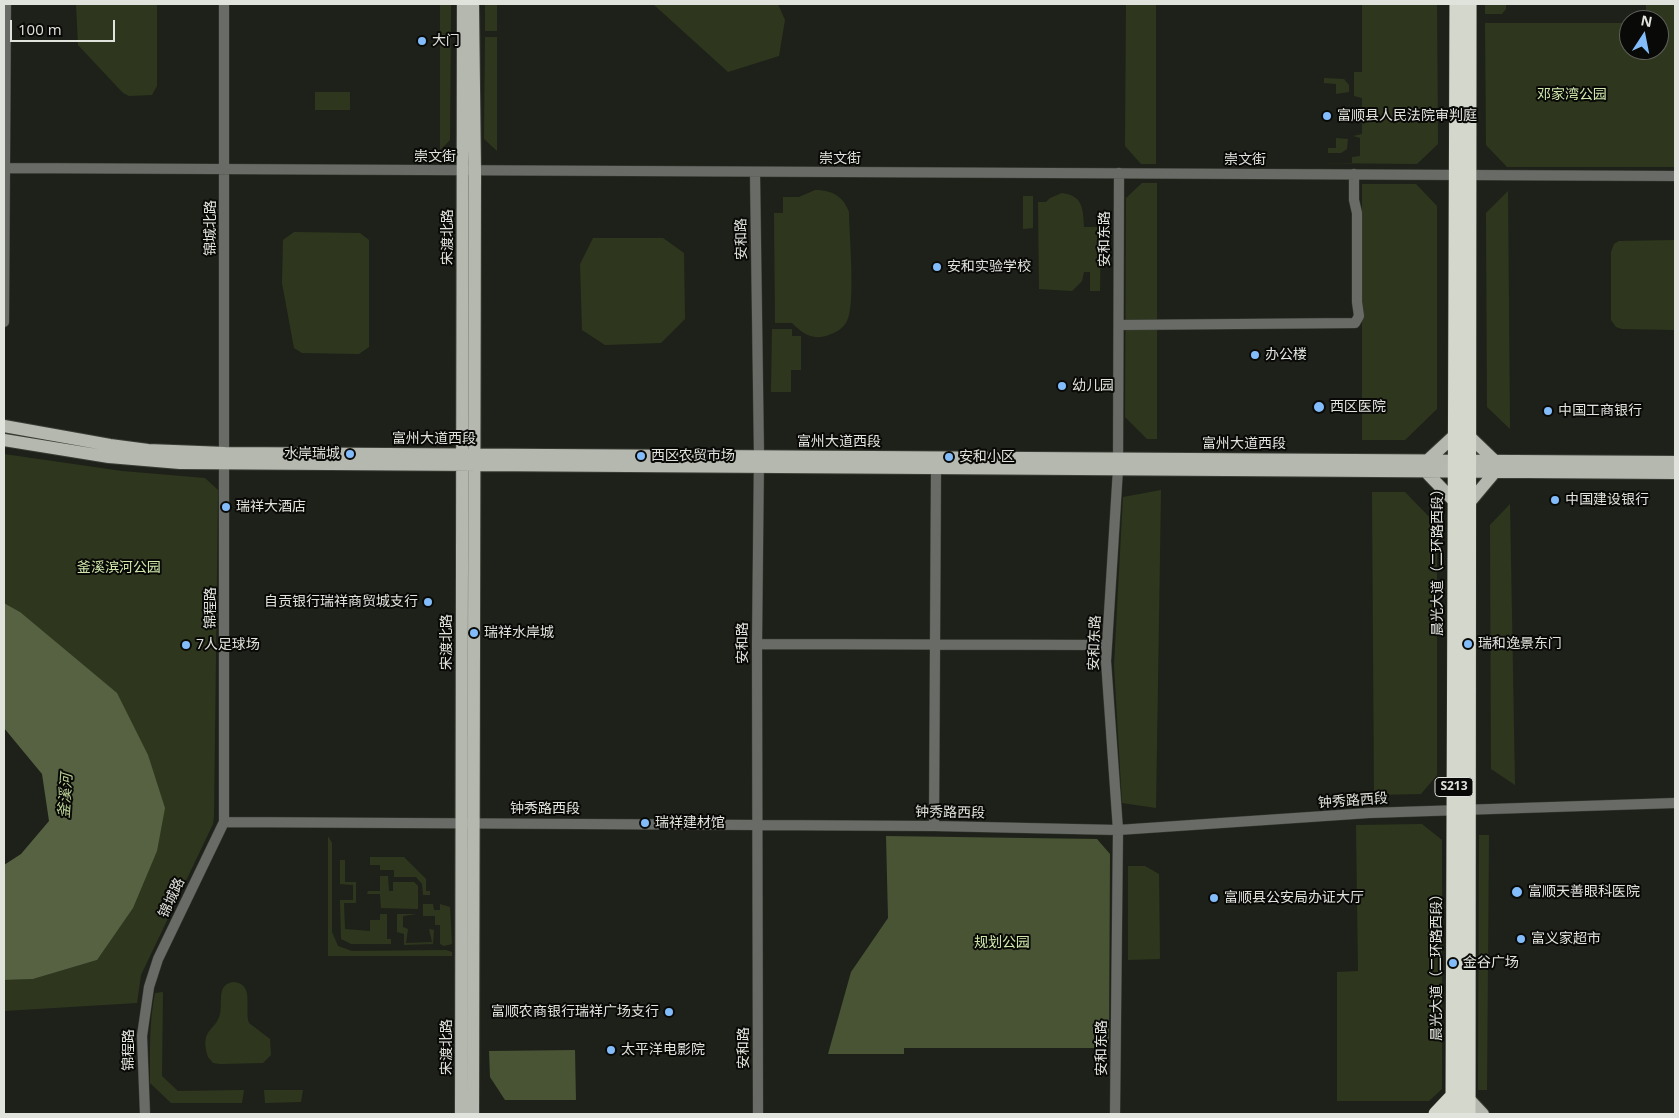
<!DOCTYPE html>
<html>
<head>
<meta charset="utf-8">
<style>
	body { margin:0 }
	#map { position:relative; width:1679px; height:1118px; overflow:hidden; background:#1e2119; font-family:"Open Sans",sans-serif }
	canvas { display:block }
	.frame { position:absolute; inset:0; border:5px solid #e0e2dc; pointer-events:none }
	.north { position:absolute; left:1619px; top:10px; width:50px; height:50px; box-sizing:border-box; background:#090a07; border:1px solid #5f605c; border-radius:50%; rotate:11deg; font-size:14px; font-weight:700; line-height:20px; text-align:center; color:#e0e2dc }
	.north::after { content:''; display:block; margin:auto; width:18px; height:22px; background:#83bcfb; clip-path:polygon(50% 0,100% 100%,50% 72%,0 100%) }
	.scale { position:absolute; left:10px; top:20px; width:105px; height:22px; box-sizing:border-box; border:2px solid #e0e2dc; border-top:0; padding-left:6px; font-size:15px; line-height:18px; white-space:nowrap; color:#e0e2dc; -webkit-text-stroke:4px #090a07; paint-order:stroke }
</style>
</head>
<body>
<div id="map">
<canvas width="1679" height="1118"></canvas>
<div class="frame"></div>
<div class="north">N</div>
<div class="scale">100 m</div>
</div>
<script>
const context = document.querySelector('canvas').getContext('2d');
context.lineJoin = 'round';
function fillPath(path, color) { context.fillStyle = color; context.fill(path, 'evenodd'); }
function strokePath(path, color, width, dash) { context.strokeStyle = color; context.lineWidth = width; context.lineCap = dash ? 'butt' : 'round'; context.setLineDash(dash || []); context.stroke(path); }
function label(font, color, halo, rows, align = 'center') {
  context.font = font + ' "Open Sans","Noto Sans SC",sans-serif'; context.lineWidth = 4; context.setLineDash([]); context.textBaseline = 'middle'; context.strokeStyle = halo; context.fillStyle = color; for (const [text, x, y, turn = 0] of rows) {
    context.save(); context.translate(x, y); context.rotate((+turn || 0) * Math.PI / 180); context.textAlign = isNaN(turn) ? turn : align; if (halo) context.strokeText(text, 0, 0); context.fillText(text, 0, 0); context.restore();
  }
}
fillPath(new Path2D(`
	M76,4H157V86L152,95L129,96L123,93L78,45Z
	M440,4H451L450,140L440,150Z
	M485,4H497V31H485Z
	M653,4H778L785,20L779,56L728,72Z
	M1126,4H1156V164H1141L1125,146Z
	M1362,4H1437L1438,144L1417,164L1318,163H1352V157L1360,156V138L1353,136L1362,134V98L1354,96V72H1362Z
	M1485,4H1506V9L1502,14H1485Z
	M1646,4H1675V167H1507L1486,145L1485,23H1629V50H1659V20H1646Z
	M485,37H497V151L484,139Z
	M1324,78L1344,79L1349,85V92L1336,94V84L1324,83Z
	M315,92H350V110H315Z
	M1336,138L1348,139L1347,149L1341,153H1328V148H1336Z
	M1142,183H1157V439H1147L1125,417L1126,198Z
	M1362,184H1416L1437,206V409L1405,440H1362Z
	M815,190C832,190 843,196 849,212C849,234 856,304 847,321C843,329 835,333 826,336C811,340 802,333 792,323H775L774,213H783V197H799Z
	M1508,191L1510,429L1487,407L1486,213Z
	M1062,193C1083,196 1083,208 1084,227H1101L1100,291H1090V272H1084L1082,281L1072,291L1039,289L1038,202H1046L1050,198Z
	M1023,196H1033V228L1023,229Z
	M294,232L360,233L369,240V347L359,354L302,353L294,348L282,283L283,240Z
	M593,238H663L684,253L685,319L661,343L605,345L582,330L580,264Z
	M1675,240V330L1622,329L1616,327L1611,320V252L1614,244L1619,241Z
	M772,329H792V336H801V370H791V392H771Z
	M4,454L122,471L205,478L218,490L214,816L213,824L141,975L137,1003L4,1011V980L33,979L97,960L20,612L4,603Z
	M1161,490L1156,808L1122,803L1114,665L1123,497Z
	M1372,492H1405L1437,525V775L1421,794L1374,795Z
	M1510,504L1515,785L1491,769L1490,525Z
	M1422,824L1442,840V1089L1429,1101H1337V972L1358,971L1356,825Z
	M1479,835H1489L1487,1090H1478Z
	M328,836L332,843V932L338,946L352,951L446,950L452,952V956H328Z
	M370,857H404L426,879V891H430V895H423L422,884L416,877H394V870H380V865H370Z
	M340,860H345V882H356V903H344L345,929L370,931V920H380V914H387V939H391V944H351L341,939L340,900H353V885L340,884Z
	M1128,866H1145L1159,874L1160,959L1128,960Z
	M380,876H388L389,891H393V882H414L418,886V909L381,908L380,894H367L368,891H380Z
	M423,904H433L434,910H440V904L450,907L452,944L444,946L440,944V925H435V916H423Z
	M397,914H417L403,916V927L408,929L406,943L432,942L429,929L434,930L433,944L404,945V934L397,932Z
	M234,982C255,984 244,1009 249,1023L270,1039L271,1055L263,1063L220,1064L213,1063L208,1057C199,1029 216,1031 220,1014C223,1001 216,984 234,982Z
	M163,992L162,1076L178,1091L244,1090L242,1103H171L150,1083C150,1052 149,1023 155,993Z
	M264,1090H303L301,1102L265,1103Z`), '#2e371e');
fillPath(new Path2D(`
	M886,836L1097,839L1110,854L1109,1040L1100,1048H904V1054H828L851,972L888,918Z
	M575,1050L576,1100H505L490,1077L489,1051Z`), '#495435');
fillPath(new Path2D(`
	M4,603L20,612L117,693L148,755L165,808L157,851L133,908L97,960L33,979L4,980V865L21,854L49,821L42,774L4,728Z`), '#576242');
const minor = new Path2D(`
	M5,168L1675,176
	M755,173L759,456L757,644L758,1114
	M4,322L6,4
	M1119,325L1355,323L1359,316L1357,302V213L1354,200V174
	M757,644L1107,645
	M224,822L934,826L1118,830L1369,813L1675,803
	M934,826L936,468
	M145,1114L142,1036L149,987L158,959L224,822V4
	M1115,1114L1118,830L1106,661L1118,469L1119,173`);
const major = new Path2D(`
	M4,426L110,445L148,450L225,453L1675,462
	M1469,436L1495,461
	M4,440L109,457L180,463L1675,473
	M1428,460L1455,435
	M1425,471L1455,502
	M1469,503L1495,472
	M1468,1098L1483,1114
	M461,1114L463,4
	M473,1114L475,171L473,4`);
const highway = new Path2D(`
	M1436,1114L1453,1096
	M1453,1114L1457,4
	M1468,1114L1469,4`);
strokePath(minor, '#393c34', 11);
strokePath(major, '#393c34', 14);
strokePath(highway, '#393c34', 16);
strokePath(minor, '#696b67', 10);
strokePath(major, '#b5b8af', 12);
strokePath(highway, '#d3d7cc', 15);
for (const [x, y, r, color] of [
	[422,41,5,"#83bcfb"],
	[1327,116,5,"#83bcfb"],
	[937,267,5,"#83bcfb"],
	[1255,355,5,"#83bcfb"],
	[1062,386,5,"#83bcfb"],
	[1319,407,6,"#83bcfb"],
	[1548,411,5,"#83bcfb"],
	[350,454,5,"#83bcfb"],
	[641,456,5,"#83bcfb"],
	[949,457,5,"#83bcfb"],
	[1555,500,5,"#83bcfb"],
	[226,507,5,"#83bcfb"],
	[428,602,5,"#83bcfb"],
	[474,633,5,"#83bcfb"],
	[1468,644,5,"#83bcfb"],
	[186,645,5,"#83bcfb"],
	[645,823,5,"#83bcfb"],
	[1517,892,6,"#83bcfb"],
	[1214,898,5,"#83bcfb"],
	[1521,939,5,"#83bcfb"],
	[1453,963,5,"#83bcfb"],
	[669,1012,5,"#83bcfb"],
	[611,1050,5,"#83bcfb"]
]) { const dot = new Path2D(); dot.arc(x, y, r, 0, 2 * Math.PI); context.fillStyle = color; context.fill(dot); strokePath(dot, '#090a07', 2); }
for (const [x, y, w] of [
	[1454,787,38]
]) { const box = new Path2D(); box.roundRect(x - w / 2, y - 9.5, w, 19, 4); context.fillStyle = '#090a07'; context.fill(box); strokePath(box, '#e0e2dc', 1); }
label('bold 12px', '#e0e2dc', null, [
	["S213",1454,787]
]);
label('14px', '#e0e2dc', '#090a07', [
	["大门",432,41],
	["富顺县人民法院审判庭",1337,116],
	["安和实验学校",947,267],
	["办公楼",1265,355],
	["幼儿园",1072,386],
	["西区医院",1330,407],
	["中国工商银行",1558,411],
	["水岸瑞城",340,454,"right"],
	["西区农贸市场",651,456],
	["安和小区",959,457],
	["中国建设银行",1565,500],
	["瑞祥大酒店",236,507],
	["自贡银行瑞祥商贸城支行",418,602,"right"],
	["瑞祥水岸城",484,633],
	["瑞和逸景东门",1478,644],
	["7人足球场",196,645],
	["瑞祥建材馆",655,823],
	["富顺天善眼科医院",1528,892],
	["富顺县公安局办证大厅",1224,898],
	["富义家超市",1531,939],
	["金谷广场",1463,963],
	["富顺农商银行瑞祥广场支行",659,1012,"right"],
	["太平洋电影院",621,1050]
], 'left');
label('14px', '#d1e7ac', '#090a07', [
	["邓家湾公园",1572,95],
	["釜溪滨河公园",119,568],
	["规划公园",1002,943]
]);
label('14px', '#e0e2dc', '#090a07', [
	["崇文街",435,157],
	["崇文街",840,159],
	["崇文街",1245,160],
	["锦城北路",211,228,-90],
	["宋渡北路",448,237,-90],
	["安和路",742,239,-91],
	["安和东路",1105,239,-90],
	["富州大道西段",434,439],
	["富州大道西段",839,442],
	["富州大道西段",1244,444],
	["晨光大道（二环路西段）",1438,559,-90],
	["锦程路",211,608,-90],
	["宋渡北路",447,642,-90],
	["安和路",743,643,-90],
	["安和东路",1095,643,-88],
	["钟秀路西段",1353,801,-4],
	["钟秀路西段",545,809],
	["钟秀路西段",950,813,1],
	["锦城路",172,898,-65],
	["晨光大道（二环路西段）",1437,964,-90],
	["宋渡北路",447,1047,-90],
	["安和路",744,1048,-90],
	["安和东路",1102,1048,-90],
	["锦程路",129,1050,-90]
]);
label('italic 15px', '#b9ce94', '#090a07', [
	["釜溪河",66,796,-86]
]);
</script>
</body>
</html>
